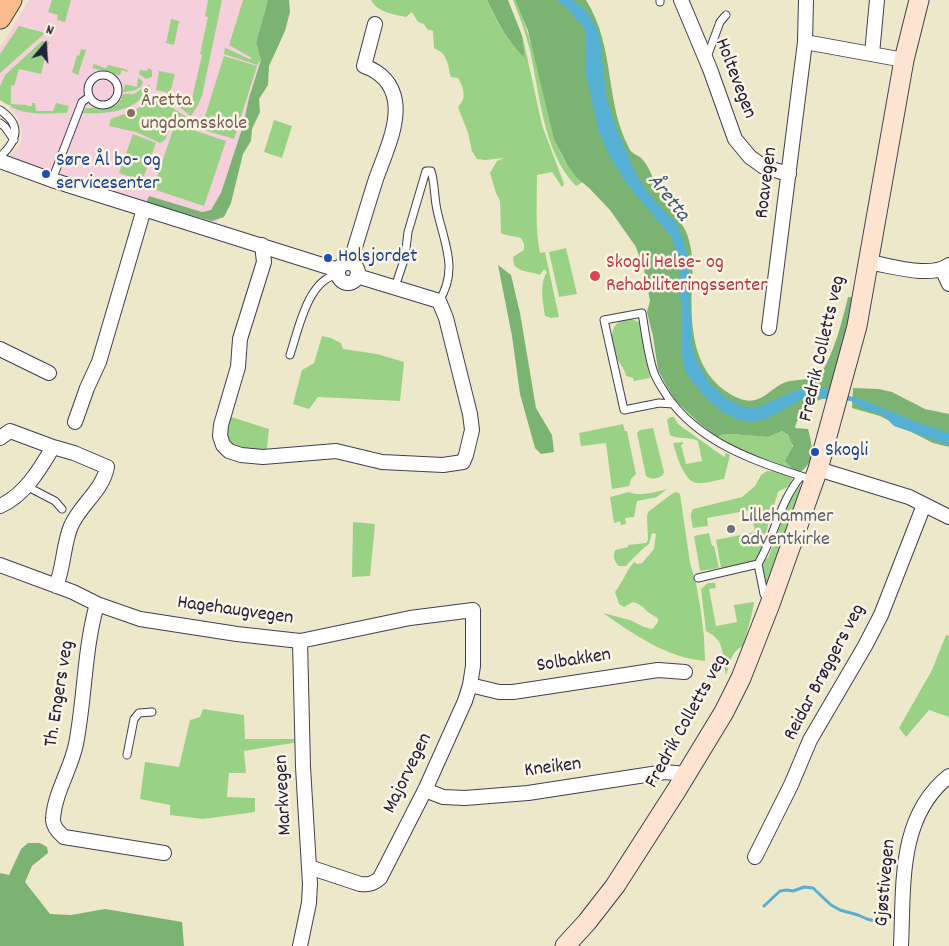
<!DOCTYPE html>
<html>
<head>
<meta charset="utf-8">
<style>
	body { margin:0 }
	#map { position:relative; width:949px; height:946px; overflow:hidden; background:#eee8cb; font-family:Dekko,sans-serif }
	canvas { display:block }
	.north { position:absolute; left:20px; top:20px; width:50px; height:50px; -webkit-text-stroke:4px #fcf5e5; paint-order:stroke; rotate:18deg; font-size:14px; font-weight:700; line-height:20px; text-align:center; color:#22223b }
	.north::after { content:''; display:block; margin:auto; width:18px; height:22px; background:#22223b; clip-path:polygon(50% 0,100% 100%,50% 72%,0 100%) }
</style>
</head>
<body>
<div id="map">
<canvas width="949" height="946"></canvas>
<div class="north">N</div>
</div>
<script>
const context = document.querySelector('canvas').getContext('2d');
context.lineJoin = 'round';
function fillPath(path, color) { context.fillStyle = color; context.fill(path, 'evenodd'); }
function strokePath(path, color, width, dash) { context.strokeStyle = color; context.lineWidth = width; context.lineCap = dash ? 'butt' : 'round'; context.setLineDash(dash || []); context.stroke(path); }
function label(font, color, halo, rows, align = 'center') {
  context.font = font + ' Dekko,sans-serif'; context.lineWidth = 5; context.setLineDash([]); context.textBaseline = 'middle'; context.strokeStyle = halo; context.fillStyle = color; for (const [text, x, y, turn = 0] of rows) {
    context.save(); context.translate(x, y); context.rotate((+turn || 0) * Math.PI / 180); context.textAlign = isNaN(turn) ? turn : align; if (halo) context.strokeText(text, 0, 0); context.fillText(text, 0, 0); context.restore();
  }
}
fillPath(new Path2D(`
	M29,0H281L265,63L216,226L8,159L21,143L22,133L19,121L8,105L0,100V48Z`), '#f5cfdb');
fillPath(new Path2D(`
	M52,0H71L65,22L57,20L58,15L48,12Z
	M208,0H222L202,96L198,105L191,116L175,104L166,92L156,90L159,71L175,74L170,93L178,95L177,100L191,103L202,55L200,54L208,17L205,16Z
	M243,0H268L256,43L261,60L257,65L224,54L225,48L228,49L249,59L252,58L229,45Z
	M371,0H487C496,22 507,41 525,57L521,37L523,38L542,125L564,184L562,187L552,172L537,175C537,202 535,227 540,253L545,252L559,317L551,318L545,316C543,302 539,285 547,272L544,269L540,275C531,271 521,273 514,265L513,257L524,250V244L521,238C514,236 507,236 501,233L500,201L496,193L490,173L497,161L504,158L485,160L477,159L472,151L468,133L458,107C467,98 464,88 458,78L451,77C447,63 448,54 434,48L433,31L427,29L424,24L418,22L412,12L406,17C393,14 378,13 371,0Z
	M513,0H515C529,31 537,63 545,96C553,126 555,161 583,182L576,186C543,152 540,95 530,51C526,34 520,17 513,0Z
	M171,19L179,21L174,45L166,43Z
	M19,26L45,33L0,73V54Z
	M42,41L49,42L41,74L19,69L14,86L11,85V104L27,105V106H32V103H35L36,111H53L56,103L69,106L67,113C49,113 28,116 11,107V105H8L0,100V86L5,75Z
	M81,49L86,50L78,75L72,72L77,55L79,56Z
	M224,56L257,66L234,139L201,129Z
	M94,64L105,68L109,65L128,70L127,72L122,70L120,75H118L92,68Z
	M148,68L152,70V77L146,79L139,74L140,70L147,71Z
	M138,77L143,82C141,91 131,91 123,92L125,84L137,87Z
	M147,85H150C138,113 107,114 82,113L86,108C102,107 117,114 123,94H134Z
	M154,95L165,97L174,109L190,119L191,124L174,119L165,140L160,143L136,132L109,126L111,119C130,112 139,111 154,95Z
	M274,120L292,126L282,158L264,152Z
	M175,124L226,141L204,206L153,189Z
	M133,134L156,143L142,181L119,173Z
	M566,248L577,294L559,297L549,252Z
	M631,319L639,322L650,378L634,381L633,378L626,376C624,366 617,361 614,352C611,344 610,327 619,322C622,320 627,320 631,319Z
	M322,336L331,338L341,343L343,349L377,354L404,362L400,401L318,397L309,409L293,404L302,370L314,363Z
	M228,416L269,429L267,449C256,452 236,451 229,440C225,434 228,424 228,416Z
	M670,417H674L678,424L724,457L726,453L730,455L724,479C716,480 705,484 696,483C684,481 676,454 673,443L683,442V444L681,445L686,464L702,461L698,441C688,436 679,440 670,435L667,420Z
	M623,424L625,431H627L636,474L631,479L629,486L612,489L606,443L581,446L579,433Z
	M653,428L664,472L663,475C658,479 651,480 646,476L637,433L640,430Z
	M782,431C792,437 796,447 788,456L793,469L736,448L718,438L720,435L731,434L768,437Z
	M767,471C776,471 783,474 792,478C792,487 784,488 778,492L759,556C753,567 732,566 721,568L716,540L755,532L751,510L707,518L708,526L693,528C692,521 689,515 693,509L742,497L755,486L761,475Z
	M800,486L802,487L768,595C763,585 760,571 765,559L768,558C775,542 788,494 800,486Z
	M667,489L657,497L637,501L634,517L625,518L626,524L621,525L620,521L614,523L610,497L629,492C639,497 657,492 667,489Z
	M677,492L680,494L690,563L696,583L701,612L704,637L705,661C665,657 635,635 603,613L630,620L644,627L652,629C665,617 655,618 648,612C643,607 640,604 633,602L624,607L619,604L615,592C623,582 626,571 634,562L637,564L642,563L654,549L656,534L652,533L649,544C644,547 631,560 626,566H619C614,561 613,557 615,550L628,547V545L646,543L648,540L647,517L648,512L673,493Z
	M353,522L375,524L370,576L352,577Z
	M709,533L712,546H714L719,568L700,571L694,536Z
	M708,583H715L716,588L709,589L716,626L737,622L734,605L754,602L752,614L743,646C730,652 731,663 726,675C721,656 727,641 706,631L701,589Z
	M946,635L949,636V717L929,710L906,737L899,728L932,670Z
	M203,709L244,715L245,739H299V742L244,751L246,773H229L227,797L255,798V812L203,819L170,815V805L140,799L145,762L179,767L190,720L200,717Z`), '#9ad285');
fillPath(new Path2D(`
	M268,0H289L290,12L285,31L269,66L268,85L259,99L260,112L252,129L251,141L243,154L231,203L224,217L212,221L146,203L149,196L202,212L211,210L221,193L243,126L249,98L261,60L256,43Z
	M487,0H508L523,38L522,37L525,58C507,41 497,22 487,0Z
	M515,0H586C616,48 604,100 629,148C631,154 639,155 643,160C651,169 654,184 660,194C668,208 681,219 687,234C693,251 693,266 692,283C690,327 692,377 738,398C761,408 770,387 786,382C797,379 808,380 819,377C835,351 841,325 848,297H854L851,316L828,398C813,399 798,413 795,428L808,429C812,445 817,461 800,472L793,469L785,461L793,446L788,435L782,431L768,437L731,434L720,435L718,438L699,423L676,401L667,387L658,370L653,336L647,312L650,301L644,270L636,247L610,210L589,188L576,177L567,165L554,139L528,31Z
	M498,265L511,275L520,313L536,408L552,435L554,452L541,454L535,448L520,394L512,336Z
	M853,388L879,389L892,392L925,409L949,414V447L933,443L880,416L852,408Z
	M28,843H40L47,847L48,853L32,866L25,882L50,914L71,915L105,909L182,922L184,946H0V873L9,875L21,849Z`), '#7bb472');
fillPath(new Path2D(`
	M557,0H573L585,10L594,23L600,37L606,97L617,130L636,174L648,193L664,211L675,221L680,231L688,256L692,345L697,362L710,384L725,398L744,407H758L797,390L822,388L863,400L914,421L949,433V445L894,426L883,415L862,408L851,401L806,397L768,418L755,422L739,420L724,413L710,402L695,385L686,373L682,357V310L678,280L680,273L677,253L671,236L626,183L609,155L598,130L585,69L586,37L584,28L568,9Z`), '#56b0d4');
strokePath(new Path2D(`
	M764,906L780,891L787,890L793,891L804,887L813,888L831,905L840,910L858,915L867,919L875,921L890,919L897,915`), '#56b0d4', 3);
const lane = new Path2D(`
	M660,2V0
	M707,57L720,22L726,15
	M88 90a15 15 0 1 1 30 0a15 15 0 1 1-30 0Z
	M0,110C22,125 18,140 0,157
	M0,123L5,127L14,140
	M52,180L82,102L89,97
	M395,287L405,257L408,232L426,171H431C435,183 434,197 437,210C444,243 459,269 439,301
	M290,355C298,331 308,279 337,275
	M673,404L659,403L624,410L604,320L642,313C645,330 648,356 654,373C657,381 662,388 667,396C701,445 758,462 813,480
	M26,486L55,501L62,509
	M758,564L764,594L767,600
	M698,578L758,564C775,535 779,503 801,476
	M127,755L134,719L139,713L152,712`);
const street = new Path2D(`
	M681,0L710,69L735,139L750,157L764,167L789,174
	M805,42L904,60
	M872,54L877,0
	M0,161L52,180L338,270
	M262,245L264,262L240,339L238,367L221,425L220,436L223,445L229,451L241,455L263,457L336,451L382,462L443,465L463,462L466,455L472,430L470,414L446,318L439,301L357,276
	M867,262C890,265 929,279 949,265
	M338 273a10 10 0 1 1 20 0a10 10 0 1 1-20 0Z
	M350,263C359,235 367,207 376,179C384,156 399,126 395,101C392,83 381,72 364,66L375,24
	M942,269L949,284
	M769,328L805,42L806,0
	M0,349L49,373
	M75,422L87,388L99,362L144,209
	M0,438L10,431L53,447
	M818,469L909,497L949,517
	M0,506C25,495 40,469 53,447L74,453L107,467C103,490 80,505 71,526C63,545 64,567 56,586
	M0,565L73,592L97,604L140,619L237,634L300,641L305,640L410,618L473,610V666L470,685L465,701L425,790L380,878C373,884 368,885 360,884L309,867
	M97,604C84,650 85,698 76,744C71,769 55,792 53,818C52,826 58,832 64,837L164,853
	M300,641L303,767L310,884L309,903L300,946
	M470,685L499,692H513L658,670L685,672
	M425,790L443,797L465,798L528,793L665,772L686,774
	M755,857L791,785L810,740L865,646L881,615L924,505
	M901,946C904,887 897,817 949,776`);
const secondary = new Path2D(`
	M565,946L587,922L615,886L676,791L724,712L741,678L770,604L818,469L857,326L904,60L919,0`);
const primary = new Path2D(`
	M0,18L11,0`);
strokePath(lane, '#414051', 9);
strokePath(street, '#414051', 16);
strokePath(secondary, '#414051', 21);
strokePath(primary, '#414051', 23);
strokePath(lane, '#fff', 7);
strokePath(street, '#fff', 14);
strokePath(secondary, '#fde4d1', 19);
strokePath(primary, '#fbbb8d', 21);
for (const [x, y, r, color] of [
	[131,113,5,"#8d6e63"],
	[46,174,5,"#1a4fb4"],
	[328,258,5,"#1a4fb4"],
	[595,276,6,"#e0444e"],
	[815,452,5,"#1a4fb4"],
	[731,529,5,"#6b7280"]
]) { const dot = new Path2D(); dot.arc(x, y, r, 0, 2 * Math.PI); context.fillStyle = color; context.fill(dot); strokePath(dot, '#fcf5e5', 2); }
label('20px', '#22223b', '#fcf5e5', [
	["Holtevegen",734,79,69],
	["Roavegen",768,183,-83],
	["Fredrik Colletts veg",824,349,-77],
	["Hagehaugvegen",235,612,8],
	["Solbakken",574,662,-9],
	["Reidar Brøggers veg",826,673,-62],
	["Th. Engers veg",61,694,-81],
	["Fredrik Colletts veg",688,722,-61],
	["Kneiken",553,769,-7],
	["Majorvegen",409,774,-64],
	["Markvegen",285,795,-93],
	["Gjøstivegen",887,883,-85]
]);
label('20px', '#785e54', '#fcf5e5', [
	["Åretta",141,102],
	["ungdomsskole",141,125]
], 'left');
label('20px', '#164399', '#fcf5e5', [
	["Søre Ål bo- og",56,162],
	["servicesenter",56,185],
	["Holsjordet",338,258],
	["Skogli",825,452]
], 'left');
label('20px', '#be3a42', '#fcf5e5', [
	["Skogli Helse- og",606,264],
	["Rehabiliteringssenter",606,287]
], 'left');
label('20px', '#5b616d', '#fcf5e5', [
	["Lillehammer",741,518],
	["adventkirke",741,541]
], 'left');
label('italic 21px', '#375b78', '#fcf5e5', [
	["Åretta",667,199,51]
]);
</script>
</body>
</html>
